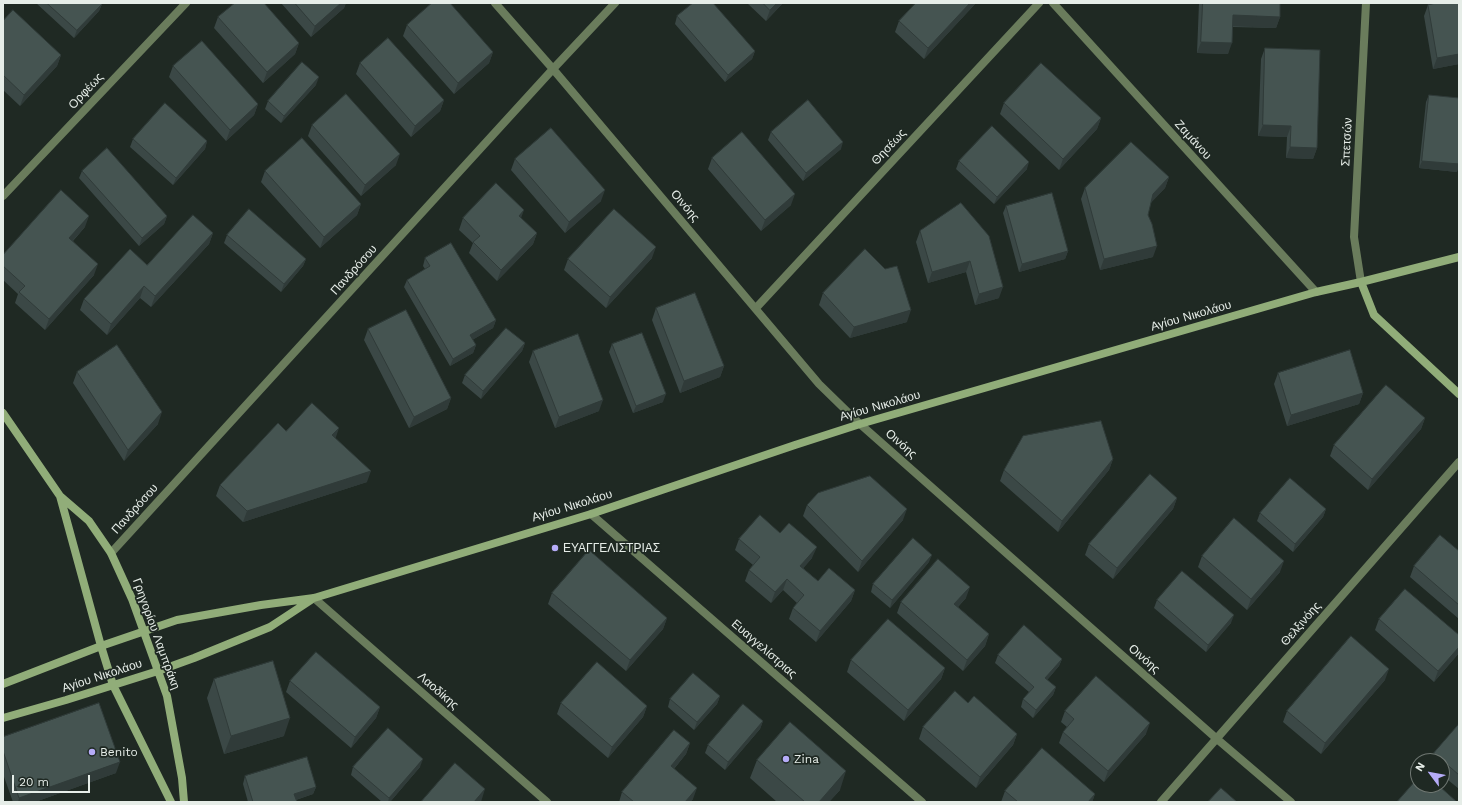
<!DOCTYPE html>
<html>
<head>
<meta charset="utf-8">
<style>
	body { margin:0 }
	#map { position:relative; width:1462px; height:805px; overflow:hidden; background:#1f2923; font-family:"Work Sans",sans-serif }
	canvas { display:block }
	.frame { position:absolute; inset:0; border:4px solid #e6ede8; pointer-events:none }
	.north { position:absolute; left:1410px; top:753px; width:40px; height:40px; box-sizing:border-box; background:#1f2923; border:1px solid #6f7772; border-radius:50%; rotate:302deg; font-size:11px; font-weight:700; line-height:16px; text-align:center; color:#e6ede8 }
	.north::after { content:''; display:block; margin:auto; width:14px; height:18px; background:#b6acf8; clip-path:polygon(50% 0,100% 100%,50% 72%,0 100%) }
	.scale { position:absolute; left:12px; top:775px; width:78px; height:18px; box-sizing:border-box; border:2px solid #e6ede8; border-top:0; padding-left:5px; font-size:12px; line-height:14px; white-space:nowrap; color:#e6ede8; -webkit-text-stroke:3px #1f2923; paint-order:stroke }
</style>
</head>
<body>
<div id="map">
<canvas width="1462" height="805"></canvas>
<div class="frame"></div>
<div class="north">N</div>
<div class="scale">20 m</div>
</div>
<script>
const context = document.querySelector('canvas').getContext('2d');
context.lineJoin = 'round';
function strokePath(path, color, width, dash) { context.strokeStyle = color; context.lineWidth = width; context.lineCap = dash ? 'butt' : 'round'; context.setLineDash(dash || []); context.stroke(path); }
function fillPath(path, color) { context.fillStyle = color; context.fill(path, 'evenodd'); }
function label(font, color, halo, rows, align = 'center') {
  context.font = font + ' "Work Sans",sans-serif'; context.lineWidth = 3.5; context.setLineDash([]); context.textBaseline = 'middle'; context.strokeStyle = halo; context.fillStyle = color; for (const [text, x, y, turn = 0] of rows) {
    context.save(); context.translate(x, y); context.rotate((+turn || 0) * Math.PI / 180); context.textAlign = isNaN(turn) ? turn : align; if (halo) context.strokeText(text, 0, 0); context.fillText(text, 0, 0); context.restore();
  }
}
strokePath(new Path2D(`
	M495,3L553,69L819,384L860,424L1217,739L1291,802
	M1053,3L1316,292
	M3,196L186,3
	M1361,282L1354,237L1366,3
	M756,308L1039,3
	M591,514L922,802
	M111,553L553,69L615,3
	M314,598L547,802
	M1161,802L1459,462`), '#6a7c5c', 8);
strokePath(new Path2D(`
	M1361,282L1374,315L1459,394
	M3,413L60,496L89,521L111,553L132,599L167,696L182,778L184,802
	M60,496L101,646L113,685L171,802
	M3,684L101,646L177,620L261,605L314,598L591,514L795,445L860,424L1316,292L1361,282L1459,257
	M3,718L66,700L158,671L194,658L270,627L311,600`), '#91ad79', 8);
fillPath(new Path2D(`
	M36,3H101L102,4L99,11L74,38Z
	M281,3H346L344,8L311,37Z
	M747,3H783L766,21Z
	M976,3L924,59L895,32L899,21Z
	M1199,3H1280V17L1276,28L1233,27L1228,54L1197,53Z
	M1459,3V64L1433,69L1424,16L1428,5Z
	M677,16L755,51L752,59L725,82L675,24Z
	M218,17L299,43L295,54L263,83L214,28Z
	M3,21L61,55L57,66L20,106L3,90Z
	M407,25L493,52L489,63L454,94L403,36Z
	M1265,48L1317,148L1313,159L1286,158L1287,137L1258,136L1261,59Z
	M360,63L444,100L440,111L411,137L356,74Z
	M173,66L258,104L254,115L226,141L169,77Z
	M316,85L281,123L265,109L268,101Z
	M1429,95L1457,172L1419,168L1426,102Z
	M1004,103L1101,118L1097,129L1059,170L1000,114Z
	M312,125L396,165L361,196L308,136Z
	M771,132L841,149L803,181L768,140Z
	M133,139L207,141L205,149L173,185L130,147Z
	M712,158L791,205L761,231L708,169Z
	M515,159L601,201L565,233L511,170Z
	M959,161L1027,169L994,204L956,169Z
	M82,171L167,216L164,224L139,246L79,178Z
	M265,171L361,204L357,215L320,248L261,182Z
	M1169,177L1165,188L1150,203L1148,215L1153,257L1100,270L1081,199L1085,188Z
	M961,203L999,298L975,305L966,272L928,283L916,242L920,231Z
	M1006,206L1068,251L1065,259L1019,272L1003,213Z
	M463,218H521L537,233L533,244L497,281L469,253L473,243L459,230Z
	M85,227L73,241L94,275L45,330L15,303L18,294L3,280V255Z
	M213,233L209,244L151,307L140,298L107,335L80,310L84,299L147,265Z
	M227,235L306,259L303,266L281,292L224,243Z
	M425,258L496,320L493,328L472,340L476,345L473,353L450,366L404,287L407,280L425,269L423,266Z
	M652,258L606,308L564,270L568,259Z
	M823,293L907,322L850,338L819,305Z
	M656,308L724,366L720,377L680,393L652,320Z
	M368,329L451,398L447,409L409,428L364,340Z
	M525,343L522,351L481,399L462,383L465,375Z
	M612,344L663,402L633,413L609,352Z
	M533,351L599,411L555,428L529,362Z
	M77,372L158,424L124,461L73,383Z
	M1278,373L1363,393L1359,404L1287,426L1274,384Z
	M1425,418L1421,429L1368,490L1330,456L1334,445Z
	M286,431L335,438L367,482L243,522L216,496L220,485Z
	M1113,459L1109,470L1058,532L1000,481L1004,470Z
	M1177,498L1173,509L1113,579L1085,555L1089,544Z
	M807,505L903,520L858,572L803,516Z
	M1326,509L1323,517L1293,552L1257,521L1260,513Z
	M780,533L812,558L803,568L818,581L855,590L851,601L816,642L789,619L793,608L797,603L783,590L771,603L745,581L749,570L753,565L735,550L739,539Z
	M1459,551V619L1410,577L1414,566Z
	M1202,556L1280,572L1247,610L1198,567Z
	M929,562L890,608L871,592L873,584Z
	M552,593L667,618L663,629L626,671L548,604Z
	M966,598L958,607L989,634L985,646L963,671L897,613L901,602Z
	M1157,600L1231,623L1206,652L1154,608Z
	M1379,619L1459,635V653L1434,682L1375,630Z
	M998,655L1062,659L1059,666L1047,680L1056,687L1053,695L1033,718L1021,707L1023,699L1029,692L995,663Z
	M851,660L945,668L941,679L904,721L847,672Z
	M214,679L284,736L224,754L207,698Z
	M1385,680L1321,754L1283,722L1287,711Z
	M290,681L380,707L376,718L351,748L286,692Z
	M720,696L717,704L694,730L668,707L670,699Z
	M561,703L647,706L643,717L608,758L557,714Z
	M968,703L1017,734L1013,745L976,788L919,739L923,727Z
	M1065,711L1146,734L1104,782L1059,743L1063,732L1067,727L1061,722Z
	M763,721L760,729L725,770L705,753L708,745Z
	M1459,724V789L1442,775V761H1431L1434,753Z
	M3,737L116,773L35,802H13L3,774Z
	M690,743L686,754L674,769L693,799L690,802H619L622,792Z
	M757,760L840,790L829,802H777L750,778Z
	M353,767H420L390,802H382L351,775Z
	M245,776L316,787L313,794L296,800L297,802H248L243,784Z
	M1005,791L1095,794L1092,802H1001Z`), '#3b4846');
fillPath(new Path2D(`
	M341,3H346L344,8L311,37L315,26Z
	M777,3H783L766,21L770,10Z
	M970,3H976L924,59L928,48Z
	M102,4L99,11L74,38L77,30Z
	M1233,15L1280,17L1276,28L1229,26Z
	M1201,42L1232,43L1228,54L1197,53Z
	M299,43L295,54L263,83L267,72Z
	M755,51L752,59L725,82L728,75Z
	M493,52L489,63L454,94L458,83Z
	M1459,54V64L1433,69L1437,58Z
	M61,55L57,66L20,106L24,95Z
	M319,77L316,85L281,123L284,116Z
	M444,100L440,111L411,137L415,126Z
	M258,104L254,115L226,141L230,130Z
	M1101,118L1097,129L1059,170L1063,159Z
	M1263,125L1291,126L1287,137L1258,136Z
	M207,141L205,149L173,185L176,178Z
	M843,142L841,149L803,181L806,173Z
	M1290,147L1317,148L1313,159L1286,158Z
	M400,154L396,165L361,196L365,185Z
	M1422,161L1459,164V167L1457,172L1419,168Z
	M1029,162L1027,169L994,204L997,197Z
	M1169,177L1165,188L1149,205L1153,194Z
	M605,190L601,201L565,233L569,222Z
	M795,194L791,205L761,231L765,220Z
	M361,204L357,215L320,248L324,237Z
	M524,210L520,221L519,216Z
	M89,216L85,227L65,249L69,238Z
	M167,216L164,224L139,246L142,238Z
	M213,233L209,244L151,307L155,296Z
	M537,233L533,244L497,281L501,270Z
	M1157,246L1153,257L1100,270L1104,259Z
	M656,247L652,258L606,308L610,297Z
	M1068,251L1065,259L1019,272L1022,264Z
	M306,259L303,266L281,292L284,284Z
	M970,261L966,272L928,283L932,272Z
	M98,264L94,275L45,330L49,319Z
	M144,286L140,298L107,335L111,324Z
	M1003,287L999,298L975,305L979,294Z
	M911,310L907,322L850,338L854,327Z
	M496,320L493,328L467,343L470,335Z
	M525,343L522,351L481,399L483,391Z
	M476,345L473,353L450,366L453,359Z
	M724,366L720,377L680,393L684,381Z
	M1363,393L1359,404L1287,426L1291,415Z
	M666,394L663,402L633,413L636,406Z
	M451,398L447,409L409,428L414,417Z
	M603,400L599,411L555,428L559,417Z
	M162,412L158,424L124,461L128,450Z
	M1425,418L1421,429L1368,490L1372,479Z
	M339,428L335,440L332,435Z
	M1113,459L1109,470L1058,532L1062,521Z
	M371,471L367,482L243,522L247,511Z
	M1177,498L1173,509L1113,579L1117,568Z
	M907,509L903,520L858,572L862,561Z
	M1326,509L1323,517L1293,552L1295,544Z
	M817,547L812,558L796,577L800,566Z
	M932,555L929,562L890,608L892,600Z
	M1284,561L1280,572L1247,610L1251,599Z
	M787,579L783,590L771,603L775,592Z
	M970,587L966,598L950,615L954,604Z
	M855,590L851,601L816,642L820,631Z
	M1234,615L1231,623L1206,652L1208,645Z
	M667,618L663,629L626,671L630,660Z
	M989,634L985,646L963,671L967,660Z
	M1459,647V653L1434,682L1438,671Z
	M1062,659L1059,666L1042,686L1045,678Z
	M945,668L941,679L904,721L908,710Z
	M1389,669L1385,680L1321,754L1325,743Z
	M1056,687L1053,695L1033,718L1036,710Z
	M720,696L717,704L694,730L697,722Z
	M647,706L643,717L608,758L612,747Z
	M380,707L376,718L351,748L355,737Z
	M290,718L284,736L224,754L231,736Z
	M763,721L760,729L725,770L728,762Z
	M1150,723L1146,734L1104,782L1108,771Z
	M1017,734L1013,745L976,788L980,777Z
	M690,743L686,754L667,777L671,766Z
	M423,759L420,767L390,802H388L389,798Z
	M120,762L116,773L35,802H18L19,798Z
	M846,771L840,790L829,802H819Z
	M316,787L313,794L292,801L294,794Z
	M697,788L693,799L690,802H685Z
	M485,789L481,802H474Z
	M1095,794L1092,802H1088Z`), '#303b39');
const building = new Path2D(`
	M47,3H101L102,4L77,30Z
	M235,3H264L299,43L267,72L218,17Z
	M295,3H341L315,26Z
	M432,3H450L493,52L458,83L407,25Z
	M693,3H713L755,51L728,75L677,16Z
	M763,3H777L770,10Z
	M916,3H970L928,48L899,21Z
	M1203,3H1280V17L1233,15L1232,43L1201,42Z
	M1437,3H1459V54L1437,58L1428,5Z
	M13,10L61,55L24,95L3,75V21Z
	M388,38L444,100L415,126L360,63Z
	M202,41L258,104L230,130L173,66Z
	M1265,48L1320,50L1317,148L1290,147L1291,126L1263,125Z
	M302,62L319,77L284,116L268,101Z
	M1041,63L1101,118L1063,159L1004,103Z
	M346,94L400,154L365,185L312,125Z
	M1429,95L1459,98V164L1422,161Z
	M808,100L843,142L806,173L771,132Z
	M165,103L207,141L176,178L133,139Z
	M992,126L1029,162L997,197L959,161Z
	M551,128L605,190L569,222L515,159Z
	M742,132L795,194L765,220L712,158Z
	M302,138L361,204L324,237L265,171Z
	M1131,142L1169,177L1153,194L1148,215L1152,224L1157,246L1104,259L1085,188Z
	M107,148L167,216L142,238L82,171Z
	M496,183L524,210L519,216L537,233L501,270L473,242L480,236L463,218Z
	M61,190L89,216L69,238L98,264L49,319L19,292L25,286L3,266V255Z
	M1052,193L1068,251L1022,264L1006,206Z
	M961,203L989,236L1003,287L979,294L970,261L932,272L920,231Z
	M249,209L306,259L284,284L227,235Z
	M614,209L656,247L610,297L568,259Z
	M193,215L213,233L155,296L144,286L111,324L84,299L130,249L147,265Z
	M451,243L496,320L470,335L476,345L453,359L407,280L430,266L425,258Z
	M865,249L885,269L897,266L911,310L854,327L823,293Z
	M695,293L724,366L684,381L656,308Z
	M406,310L451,398L414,417L368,329Z
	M506,328L525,343L483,391L465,375Z
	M642,333L666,394L636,406L612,344Z
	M578,334L603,400L559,417L533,351Z
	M117,345L162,412L128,450L77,372Z
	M1350,350L1363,393L1291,415L1278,373Z
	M1386,385L1425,418L1372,479L1334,445Z
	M312,403L339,428L332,435L371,471L247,511L220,485L278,423L286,431Z
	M1101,421L1113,459L1062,521L1004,470L1023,436Z
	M1150,474L1177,498L1117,568L1089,544Z
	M870,476L907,509L862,561L807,505L818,493Z
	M1290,478L1326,509L1295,544L1260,513Z
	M760,515L780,533L789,523L817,547L800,566L818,581L829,568L855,590L820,631L793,608L804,595L787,579L775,592L749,570L760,557L739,539Z
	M1234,518L1284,561L1251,599L1202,556Z
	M1440,535L1459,551V605L1414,566Z
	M913,538L932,555L892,600L873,584Z
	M589,550L667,618L630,660L552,593Z
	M938,559L970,587L954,604L989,634L967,660L901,602Z
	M1182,571L1234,615L1208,645L1157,600Z
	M1405,589L1459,635V647L1438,671L1379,619Z
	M888,619L945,668L908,710L851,660Z
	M1024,625L1062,659L1045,678L1056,687L1036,710L1023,699L1034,687L998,655Z
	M1351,636L1389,669L1325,743L1287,711Z
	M316,652L380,707L355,737L290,681Z
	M273,661L290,718L231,736L214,679Z
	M597,662L647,706L612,747L561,703Z
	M693,673L720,696L697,722L670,699Z
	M1096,676L1150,723L1108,771L1063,732L1074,719L1065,711Z
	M955,691L968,703L974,696L1017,734L980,777L923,727Z
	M99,703L120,762L19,798L3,751V737Z
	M743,704L763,721L728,762L708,745Z
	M790,722L846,771L819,802H805L757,760Z
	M1459,724V775L1434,753Z
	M388,728L423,759L389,798L353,767Z
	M674,730L690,743L671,766L697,788L685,802H634L622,792Z
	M1042,748L1095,794L1088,802H1018L1005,791Z
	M307,757L316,787L294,794L297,802H253L245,776Z
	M455,763L485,789L474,802H421Z
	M1418,778V785H1438L1457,802H1397Z
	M1221,788L1237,802H1208Z`);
fillPath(building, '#455451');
strokePath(building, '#303b39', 1);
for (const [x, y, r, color] of [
	[555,548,4,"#b6acf8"],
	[92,752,4,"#b6acf8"],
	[786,759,4,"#b6acf8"]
]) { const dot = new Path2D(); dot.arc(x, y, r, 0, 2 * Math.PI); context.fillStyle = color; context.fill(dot); strokePath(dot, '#1f2923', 1.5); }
label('12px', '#e6ede8', '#1f2923', [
	["Ορφέως",86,91,-47],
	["Ζαμάνου",1193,140,48],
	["Σπετσών",1347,142,-87],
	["Θησέως",889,147,-47],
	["Οινόης",685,206,50],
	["Πανδρόσου",354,270,-48],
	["Αγίου Νικολάου",1191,316,-16],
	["Αγίου Νικολάου",880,406,-16],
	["Οινόης",901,444,41],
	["Αγίου Νικολάου",572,506,-17],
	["Πανδρόσου",135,509,-48],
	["Θελξινόης",1301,624,-49],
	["Γρηγορίου Λαμπράκη",156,634,70],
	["Ευαγγελίστριας",764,649,41],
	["Οινόης",1144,659,41],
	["Αγίου Νικολάου",102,676,-18],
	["Λαοδίκης",438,691,41]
]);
label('12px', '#e6ede8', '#1f2923', [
	["ΕΥΑΓΓΕΛΙΣΤΡΙΑΣ",563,548],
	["Benito",100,752],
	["Zina",794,759]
], 'left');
</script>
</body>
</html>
